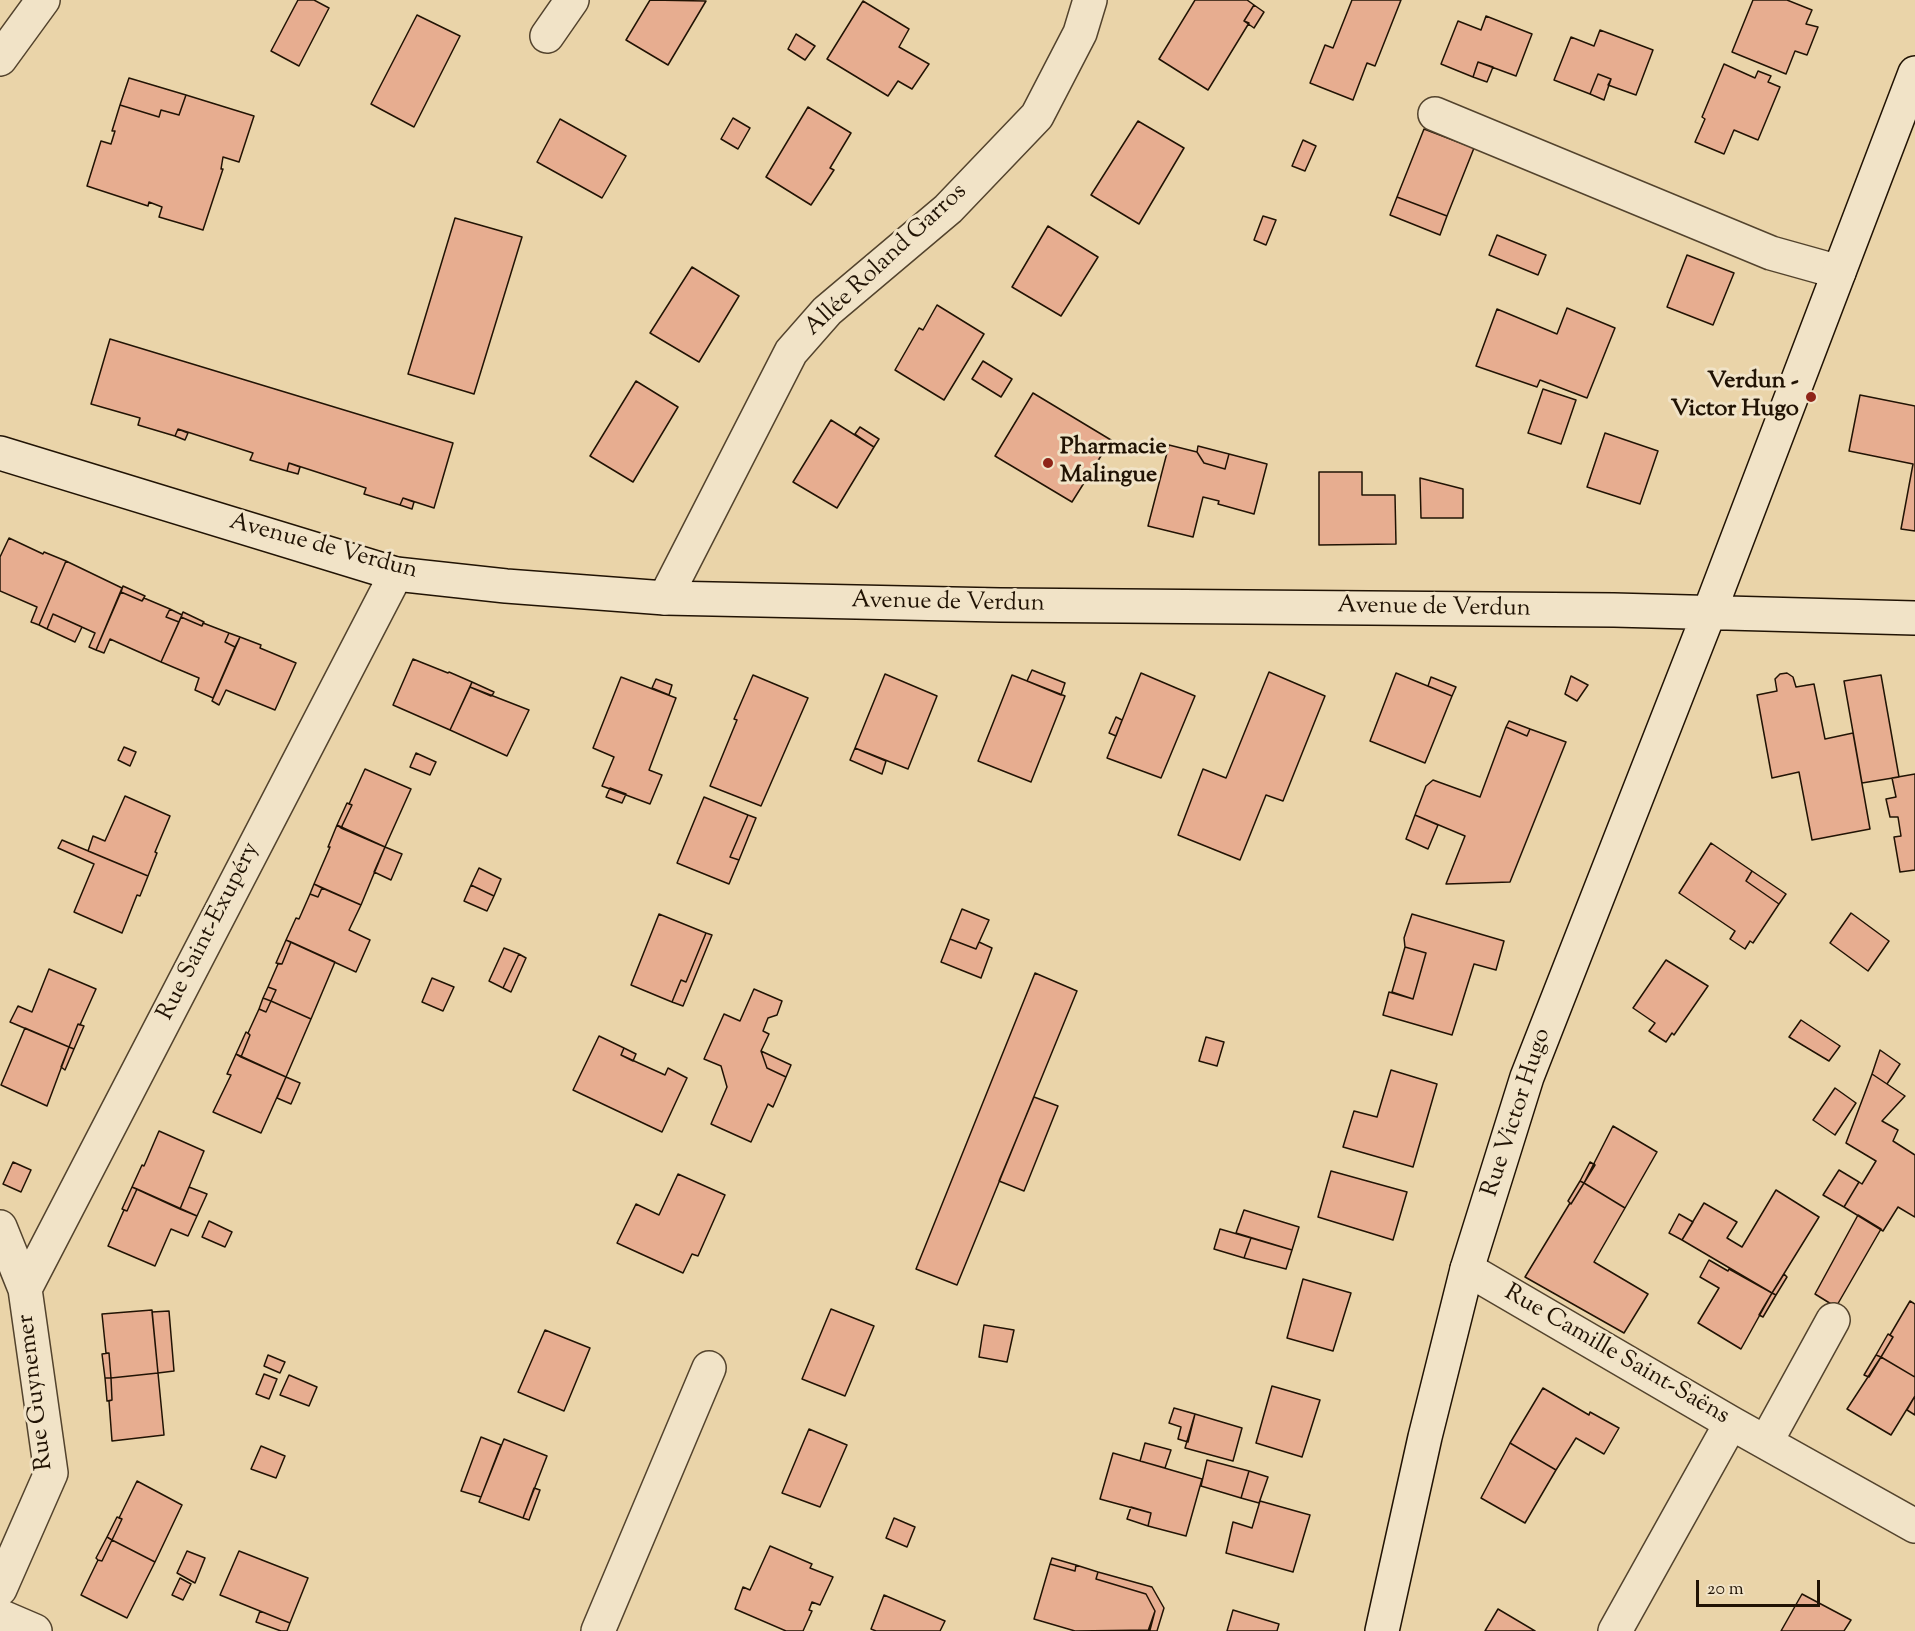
<!DOCTYPE html>
<html>
<head>
<meta charset="utf-8">
<style>
	body { margin:0 }
	#map { position:relative; width:1915px; height:1631px; overflow:hidden; background:#ead4a9; font-family:"Sorts Mill Goudy",serif }
	canvas { display:block }
	.scale { position:absolute; left:1696px; top:1580px; width:124px; height:27px; box-sizing:border-box; border:3px solid #211304; border-top:0; padding-left:8px; font-size:18px; line-height:21px; white-space:nowrap; color:#211304; -webkit-text-stroke:4px #f1e3c7; paint-order:stroke }
</style>
</head>
<body>
<div id="map">
<canvas width="1915" height="1631"></canvas>
<div class="scale">20 m</div>
</div>
<script>
const context = document.querySelector('canvas').getContext('2d');
context.lineJoin = 'round';
function fillPath(path, color) { context.fillStyle = color; context.fill(path, 'evenodd'); }
function strokePath(path, color, width, dash) { context.strokeStyle = color; context.lineWidth = width; context.lineCap = dash ? 'butt' : 'round'; context.setLineDash(dash || []); context.stroke(path); }
function label(font, color, halo, rows, align = 'center') {
  context.font = font + ' "Sorts Mill Goudy",serif'; context.lineWidth = 6; context.setLineDash([]); context.textBaseline = 'middle'; context.strokeStyle = halo; context.fillStyle = color; for (const [text, x, y, turn = 0] of rows) {
    context.save(); context.translate(x, y); context.rotate((+turn || 0) * Math.PI / 180); context.textAlign = isNaN(turn) ? turn : align; if (halo) context.strokeText(text, 0, 0); context.fillText(text, 0, 0); context.restore();
  }
}
const building = new Path2D(`
	M298,0H314L329,8L299,66L271,51Z
	M650,0L706,1L668,65L626,40Z
	M1195,0H1247L1254,5L1244,21L1249,23L1208,90L1159,59Z
	M1352,0H1401L1375,66L1367,63L1353,100L1310,83L1325,45L1333,48Z
	M1753,0H1787L1812,10L1806,24L1818,27L1807,55L1795,51L1786,74L1732,52Z
	M863,1L909,29L899,47L929,64L912,89L898,81L888,96L827,59Z
	M1254,5L1264,12L1254,28L1244,21Z
	M417,15L460,36L414,127L371,104Z
	M1486,16L1532,34L1516,76L1478,62L1473,77L1441,64L1458,21L1481,30Z
	M1600,30L1653,50L1636,95L1608,85L1611,79L1598,74L1590,94L1554,80L1571,37L1594,46Z
	M796,34L815,46L805,60L788,49Z
	M1478,62L1493,67L1487,82L1473,77Z
	M1724,64L1755,78L1758,71L1771,76L1768,82L1780,87L1758,140L1734,130L1724,154L1695,142L1705,119L1702,117Z
	M1598,74L1611,79L1604,100L1590,94Z
	M129,78L186,95L179,115L161,110L159,117L120,105Z
	M186,95L254,116L239,162L223,157L221,169H223L203,230L159,217L162,207L149,202L148,206L87,186L101,141L111,144L115,131H112L120,105L159,117L161,110L179,115Z
	M808,107L851,133L830,168L834,170L811,205L766,177Z
	M733,118L750,128L738,149L721,139Z
	M560,119L626,156L602,198L537,162Z
	M1138,121L1184,148L1139,224L1091,195Z
	M1424,129L1474,148L1447,216L1397,197Z
	M1303,140L1316,146L1305,171L1292,166Z
	M1397,197L1447,216L1440,235L1390,215Z
	M1263,216L1276,220L1266,245L1254,240Z
	M455,218L522,237L474,394L408,374Z
	M1048,226L1098,257L1061,316L1012,287Z
	M1497,235L1546,255L1538,275L1489,255Z
	M1687,255L1734,273L1713,325L1667,307Z
	M692,267L739,296L699,362L650,333Z
	M937,305L984,334L944,400L895,370L919,328L923,330Z
	M1567,308L1615,328L1587,398L1540,380L1537,387L1476,366L1497,309L1557,334Z
	M110,339L453,443L434,508L403,498L400,505L364,494L366,488L289,463L287,471L250,460L253,453L178,429L175,436L138,425L140,418L91,404Z
	M983,361L1012,379L1001,397L972,379Z
	M636,381L678,407L633,482L590,456Z
	M1543,389L1576,400L1561,444L1528,433Z
	M1033,393L1111,440L1072,502L995,456Z
	M1860,395L1915,406V531L1901,529L1913,464L1849,451Z
	M831,420L874,447L837,508L793,482Z
	M860,427L879,439L874,447L855,434Z
	M178,429L188,433L185,440L175,436Z
	M1605,433L1658,451L1640,504L1587,487Z
	M1169,445L1197,452L1204,463L1225,469L1229,454L1267,464L1254,514L1218,504L1219,501L1203,497L1193,537L1148,526Z
	M1198,446L1229,454L1225,469L1204,463L1197,452Z
	M289,463L300,467L298,474L287,471Z
	M1319,472H1362V495H1395L1396,544L1319,545Z
	M1420,478L1463,489V518H1421Z
	M403,498L414,502L412,509L400,505Z
	M9,538L43,554L44,552L66,561L39,625L31,622L37,607L0,591V557Z
	M66,561L122,588L96,650L89,647L95,633L53,614L47,629L39,625Z
	M123,586L145,596L142,601L121,592Z
	M121,592L142,601L144,598L170,609L166,617L179,622L161,662L110,639L104,653L96,650Z
	M170,609L182,615L179,622L166,617Z
	M183,612L204,622L202,626L181,617Z
	M53,614L82,627L75,642L47,629Z
	M181,617L202,626L203,623L229,633L225,642L235,647L213,698L195,690L199,678L161,662Z
	M229,633L240,637L235,647L225,642Z
	M240,637L261,645L260,648L296,663L275,710L226,690L219,705L212,701Z
	M413,659L448,673L449,672L472,682L450,730L393,705Z
	M1032,670L1065,683L1061,695L1027,681Z
	M1269,672L1325,696L1283,801L1266,795L1240,860L1178,835L1203,769L1226,778Z
	M1141,673L1195,696L1161,778L1107,758Z
	M1396,673L1452,696L1425,763L1370,741Z
	M1787,673L1793,677L1796,687L1814,684L1825,739L1853,733L1870,829L1812,840L1799,772L1772,778L1757,695L1777,691L1775,679L1780,674Z
	M885,674L937,696L908,769L855,748Z
	M753,675L808,698L761,806L710,786L737,720L734,719Z
	M1012,675L1065,696L1031,782L978,761Z
	M1881,675L1899,777L1862,783L1844,681Z
	M1571,676L1588,685L1577,701L1565,694Z
	M621,677L676,698L649,770L662,775L650,804L602,786L614,757L593,748Z
	M1431,677L1456,687L1452,696L1428,686Z
	M656,679L672,685L669,695L652,688Z
	M472,682L494,692L493,694L491,696L470,687Z
	M470,687L529,710L507,756L450,730Z
	M1116,717L1122,720L1116,736L1109,733Z
	M1509,721L1530,729L1527,736L1506,727Z
	M1506,727L1527,736L1530,729L1566,742L1510,882L1446,884L1465,836L1415,815L1426,786L1433,780L1480,797Z
	M124,747L136,752L130,766L118,760Z
	M855,748L886,761L882,774L850,760Z
	M416,753L436,762L430,775L410,767Z
	M365,769L411,789L385,847L341,828L352,805L349,804Z
	M1915,774V870L1900,872L1894,837L1901,836L1898,817H1890L1886,799L1896,797L1892,778Z
	M610,788L626,794L622,803L606,797Z
	M125,796L170,816L155,852L157,853L148,876L88,851L93,836L105,841Z
	M704,797L748,815L730,857L739,860L729,884L677,863Z
	M347,803L352,805L341,828L337,825Z
	M748,815L756,818L739,860L730,857Z
	M1415,815L1438,825L1428,849L1406,839Z
	M337,825L385,847L361,905L314,884L330,847H328Z
	M62,840L148,876L140,896L137,895L122,933L74,912L94,864L58,848Z
	M1711,843L1752,871L1746,881L1779,904L1753,943L1750,941L1745,949L1730,939L1735,931L1679,893Z
	M385,847L402,854L391,880L374,872Z
	M479,868L501,879L494,896L471,885Z
	M1752,871L1786,894L1779,904L1746,881Z
	M314,884L322,888L318,897L310,894Z
	M471,885L494,896L487,911L464,901Z
	M322,888L361,905L349,930L370,940L356,972L286,940L296,918L299,919L310,894L318,897Z
	M962,909L989,920L976,949L950,939Z
	M1851,913L1889,941L1868,971L1830,943Z
	M659,914L706,933L686,982L681,980L672,1002L631,985Z
	M1412,914L1504,941L1496,970L1474,964L1452,1035L1383,1015L1389,992L1413,999L1426,953L1405,947L1404,938Z
	M706,933L712,935L683,1006L672,1002L681,980L686,982Z
	M950,939L976,949L979,942L992,948L981,978L941,962Z
	M286,940L291,942L282,964L276,963Z
	M291,942L335,962L311,1019L271,1001L276,990L268,987L278,964H282Z
	M1405,947L1426,953L1413,999L1392,992Z
	M504,948L519,954L503,988L489,981Z
	M519,954L526,958L511,992L503,988Z
	M1666,960L1708,986L1674,1035L1672,1033L1666,1042L1649,1031L1655,1023L1633,1008Z
	M49,969L96,989L80,1025L78,1024L69,1047L10,1022L18,1006L32,1012Z
	M1035,973L1077,991L957,1285L916,1269Z
	M432,978L454,987L443,1011L422,1002Z
	M268,987L276,990L271,1001L263,998Z
	M754,989L782,1001L777,1015L768,1018L763,1031L769,1034L761,1051L767,1068L786,1077L773,1107L768,1104L751,1142L711,1124L727,1087L721,1066L704,1059L724,1014L740,1021Z
	M263,998L271,1001L266,1012L259,1009Z
	M271,1001L311,1019L286,1077L241,1057L250,1035L248,1033L259,1009L266,1012Z
	M1801,1020L1840,1046L1829,1061L1789,1037Z
	M78,1024L84,1026L74,1049L69,1047Z
	M25,1028L69,1047L47,1106L1,1085Z
	M246,1032L250,1035L241,1057L236,1054Z
	M599,1036L624,1048L621,1055L665,1075L668,1068L687,1078L662,1132L573,1090Z
	M1206,1037L1224,1042L1217,1066L1199,1061Z
	M69,1047L74,1049L65,1070L61,1067Z
	M624,1048L636,1054L633,1061L621,1055Z
	M1880,1050L1900,1064L1887,1084L1872,1074Z
	M761,1051L791,1065L786,1077L767,1068Z
	M236,1054L286,1077L261,1133L213,1112L231,1075L227,1074Z
	M1391,1070L1437,1084L1413,1167L1343,1147L1354,1111L1377,1117Z
	M1872,1074L1905,1096L1882,1121L1898,1130L1893,1141L1915,1155V1217L1898,1207L1883,1231L1844,1207L1859,1182L1862,1184L1876,1161L1846,1143Z
	M286,1077L300,1083L291,1104L277,1098Z
	M1835,1088L1856,1103L1835,1135L1813,1120Z
	M1034,1097L1058,1106L1024,1191L999,1181Z
	M1613,1126L1657,1152L1625,1208L1584,1183Z
	M159,1131L204,1151L180,1209L132,1187L142,1165L144,1166Z
	M13,1162L31,1170L21,1192L3,1184Z
	M1590,1162L1595,1165L1584,1183L1580,1181Z
	M1839,1170L1859,1182L1844,1207L1823,1195Z
	M1331,1171L1407,1192L1393,1240L1318,1217Z
	M678,1174L725,1195L698,1256L692,1254L683,1273L617,1243L636,1204L659,1215Z
	M1580,1181L1584,1183L1571,1204L1568,1201Z
	M1584,1183L1625,1208L1594,1262L1648,1294L1624,1333L1525,1277L1570,1203L1571,1204Z
	M132,1187L137,1189L127,1211L122,1209Z
	M189,1187L207,1194L197,1216L180,1209Z
	M137,1189L197,1216L188,1236L171,1229L155,1266L108,1246L124,1210L127,1211Z
	M1776,1190L1819,1217L1772,1293L1682,1240L1704,1203L1737,1222L1727,1238L1742,1247Z
	M1244,1210L1299,1227L1292,1250L1236,1233Z
	M1679,1214L1693,1222L1682,1240L1669,1233Z
	M1858,1215L1881,1229L1836,1307L1815,1294Z
	M209,1221L232,1232L225,1247L202,1237Z
	M1220,1229L1251,1238L1244,1258L1214,1249Z
	M1251,1238L1292,1250L1286,1269L1244,1258Z
	M1709,1260L1728,1271L1729,1269L1772,1293L1741,1349L1698,1323L1719,1288L1700,1277Z
	M1784,1274L1787,1277L1776,1295L1772,1293Z
	M1303,1279L1351,1293L1333,1351L1287,1338Z
	M1772,1293L1776,1295L1763,1317L1759,1315Z
	M1910,1301L1915,1304V1377L1881,1357L1893,1337L1890,1335Z
	M831,1309L874,1326L845,1396L802,1379Z
	M152,1310L158,1373L111,1378L109,1353H106L102,1314Z
	M169,1311L174,1371L158,1373L152,1312Z
	M984,1325L1014,1330L1007,1362L979,1357Z
	M545,1330L590,1348L564,1411L518,1392Z
	M1888,1334L1893,1337L1881,1357L1876,1355Z
	M109,1353L111,1378H105L102,1354Z
	M268,1355L285,1362L280,1373L264,1366Z
	M1876,1355L1881,1357L1869,1377L1864,1375Z
	M1881,1357L1915,1377V1396L1891,1435L1847,1409Z
	M158,1373L164,1435L112,1441L109,1401L112,1400L111,1378Z
	M264,1374L277,1379L269,1399L256,1394Z
	M289,1375L317,1387L309,1406L280,1395Z
	M105,1378H111L112,1400L107,1401Z
	M1272,1386L1320,1400L1302,1457L1256,1443Z
	M1543,1388L1589,1415L1590,1412L1619,1428L1604,1454L1576,1438L1556,1470L1510,1443Z
	M1915,1396V1415L1907,1410Z
	M1174,1408L1195,1414L1188,1442L1178,1439L1181,1427L1169,1423Z
	M1195,1414L1242,1428L1233,1461L1185,1448Z
	M809,1429L847,1445L820,1507L782,1493Z
	M481,1437L501,1445L481,1497L461,1491Z
	M504,1439L547,1456L523,1518L479,1502Z
	M1145,1443L1171,1450L1165,1468L1140,1461Z
	M1510,1443L1556,1470L1525,1523L1481,1498Z
	M261,1446L285,1456L276,1478L251,1469Z
	M1113,1453L1202,1479L1186,1536L1148,1526L1151,1513L1100,1499Z
	M1207,1460L1249,1471L1241,1498L1201,1486Z
	M1249,1471L1268,1477L1259,1503L1241,1498Z
	M137,1481L182,1505L155,1562L112,1540L122,1519L119,1518Z
	M534,1488L540,1490L529,1520L523,1518Z
	M1260,1501L1310,1515L1293,1572L1226,1553L1233,1522L1252,1528Z
	M1131,1507L1151,1513L1148,1526L1127,1519Z
	M117,1517L122,1519L112,1540L107,1537Z
	M894,1518L915,1527L907,1547L886,1538Z
	M107,1537L112,1540L102,1561L98,1560L96,1558Z
	M112,1540L155,1562L127,1618L81,1595L98,1560L102,1561Z
	M770,1546L812,1564L810,1568L833,1577L820,1605L812,1602L809,1610L812,1611L803,1631H786L735,1609L743,1587L750,1590Z
	M187,1551L205,1558L195,1583L177,1573Z
	M239,1551L308,1578L290,1623L220,1595Z
	M1052,1558L1076,1565L1075,1571L1050,1564Z
	M1050,1564L1075,1571L1076,1565L1098,1572L1096,1579L1146,1594L1155,1611L1150,1630L1075,1631L1034,1619Z
	M1098,1572L1152,1587L1164,1608L1157,1631H1148L1155,1611L1146,1594L1096,1579Z
	M180,1578L191,1584L183,1600L172,1595Z
	M1802,1594L1851,1620L1844,1631H1781Z
	M884,1595L945,1621L940,1631H876L871,1629Z
	M1498,1609L1535,1631H1485Z
	M1233,1610L1279,1624L1277,1631H1227Z
	M260,1611L290,1623L287,1631H281L256,1622Z`);
fillPath(building, '#e7ad90');
strokePath(building, '#211304', 1.5);
const street = new Path2D(`
	M547,36L572,0
	M0,59L43,0
	M1435,114L1771,253L1839,272
	M665,598L791,352L827,311L948,209L1037,116L1080,33L1090,0
	M0,1227L25,1289L51,1473L0,1589
	M1467,1269L1731,1423L1915,1526
	M25,1289L396,574
	M1766,1442L1833,1320
	M0,1616L35,1631
	M598,1631L709,1368
	M1615,1631L1731,1423`);
const secondary = new Path2D(`
	M0,453L396,574L506,586L665,598L1000,605L1614,610L1915,618
	M1382,1631L1425,1437L1467,1269L1527,1077L1709,613L1915,73`);
strokePath(street, '#53432d', 36);
strokePath(secondary, '#211304', 36);
strokePath(street, '#f1e3c7', 33);
strokePath(secondary, '#f1e3c7', 33);
for (const [x, y, r, color] of [
	[1811,397,6,"#8f2418"],
	[1048,463,6,"#8f2418"]
]) { const dot = new Path2D(); dot.arc(x, y, r, 0, 2 * Math.PI); context.fillStyle = color; context.fill(dot); strokePath(dot, '#f1e3c7', 2); }
label('24px', '#211304', '#f1e3c7', [
	["Allée Roland Garros",887,261,-43],
	["Avenue de Verdun",323,548,15],
	["Avenue de Verdun",948,604,1],
	["Avenue de Verdun",1434,609,1],
	["Rue Saint-Exupéry",210,932,-63],
	["Rue Victor Hugo",1518,1113,-72],
	["Rue Camille Saint-Saëns",1616,1356,30],
	["Rue Guynemer",37,1392,-97]
]);
label('bold 24px', '#211304', '#f1e3c7', [
	["Verdun -",1799,383],
	["Victor Hugo",1799,411],
	["Pharmacie",1060,449,"left"],
	["Malingue",1060,477,"left"]
], 'right');
</script>
</body>
</html>
